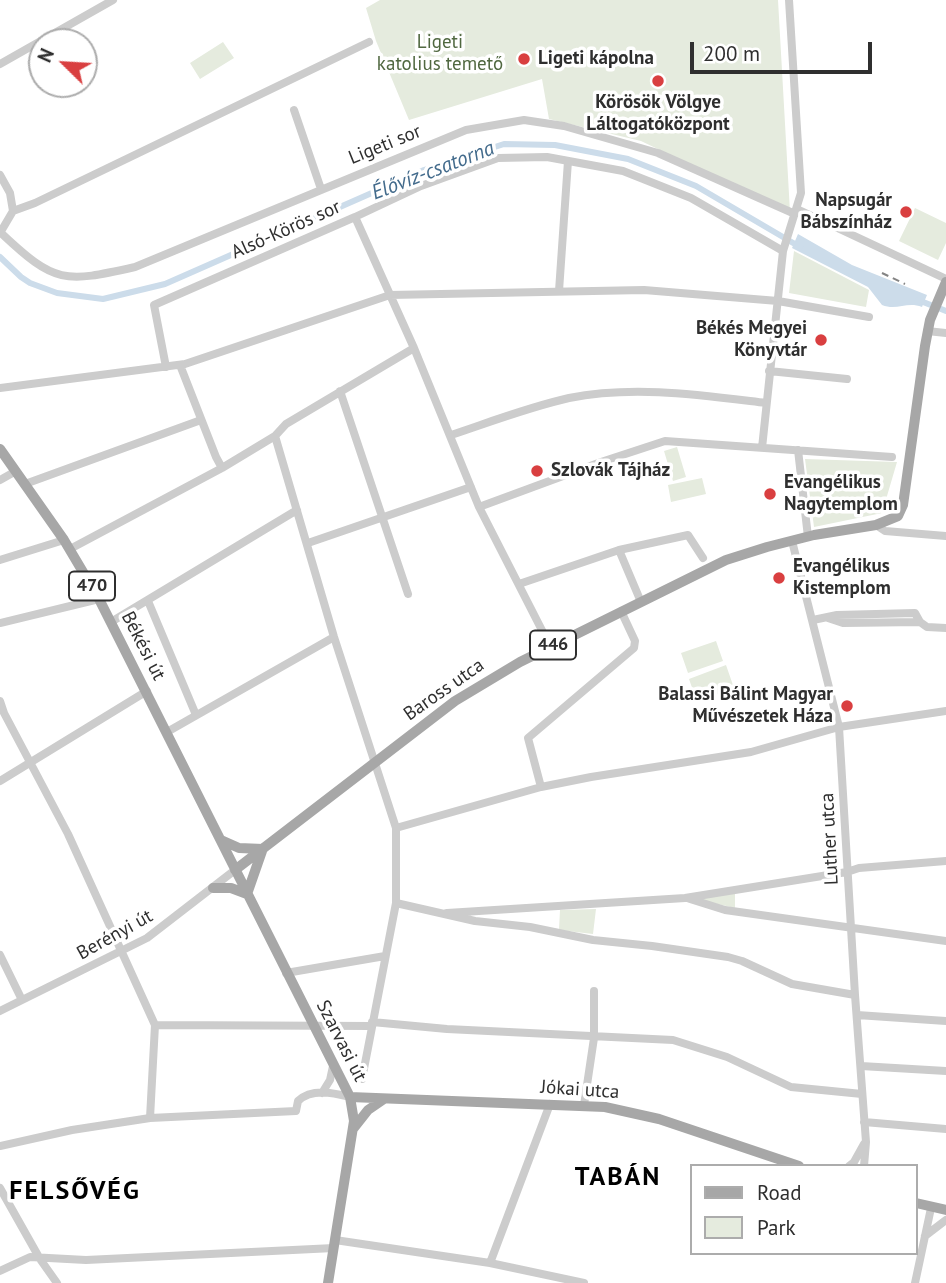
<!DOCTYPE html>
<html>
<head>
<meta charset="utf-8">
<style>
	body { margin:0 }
	#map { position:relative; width:946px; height:1283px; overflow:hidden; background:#fff; font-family:"PT Sans",sans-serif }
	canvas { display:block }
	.legend { position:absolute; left:690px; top:1164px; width:228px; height:91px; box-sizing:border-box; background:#fff; border:2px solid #acacac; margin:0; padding:9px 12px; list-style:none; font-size:21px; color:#2f2f2f }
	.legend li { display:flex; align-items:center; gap:14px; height:35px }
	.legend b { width:35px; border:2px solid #acacac }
	.north { position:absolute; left:28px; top:28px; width:70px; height:70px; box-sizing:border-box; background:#fff; border:2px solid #acacac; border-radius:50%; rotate:294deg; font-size:19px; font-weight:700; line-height:28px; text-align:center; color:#2f2f2f }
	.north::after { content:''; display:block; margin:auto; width:24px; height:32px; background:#d93f40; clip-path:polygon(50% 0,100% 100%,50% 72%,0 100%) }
	.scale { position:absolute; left:690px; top:42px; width:182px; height:32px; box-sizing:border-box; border:4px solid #2f2f2f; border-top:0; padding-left:9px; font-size:21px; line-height:24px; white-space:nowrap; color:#2f2f2f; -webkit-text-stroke:5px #fff; paint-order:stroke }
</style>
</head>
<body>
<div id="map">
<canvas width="946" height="1283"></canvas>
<ul class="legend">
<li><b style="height:9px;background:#a7a7a7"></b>Road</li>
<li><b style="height:19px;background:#e5ebde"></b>Park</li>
</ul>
<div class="north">N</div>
<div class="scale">200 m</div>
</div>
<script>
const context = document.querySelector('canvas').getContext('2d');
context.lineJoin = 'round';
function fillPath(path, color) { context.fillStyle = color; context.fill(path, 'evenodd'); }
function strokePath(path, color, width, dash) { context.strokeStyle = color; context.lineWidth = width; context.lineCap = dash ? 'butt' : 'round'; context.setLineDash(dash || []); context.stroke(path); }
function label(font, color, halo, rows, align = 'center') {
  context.font = font + ' "PT Sans",sans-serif'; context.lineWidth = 7; context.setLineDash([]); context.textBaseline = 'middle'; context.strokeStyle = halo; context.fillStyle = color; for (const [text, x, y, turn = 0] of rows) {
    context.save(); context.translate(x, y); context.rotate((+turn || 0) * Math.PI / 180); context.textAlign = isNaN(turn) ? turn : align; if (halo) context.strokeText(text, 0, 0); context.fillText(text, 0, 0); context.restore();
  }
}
fillPath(new Path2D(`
	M380,0H778L790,212L641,141L549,119L542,79L409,120L376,41L366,8Z
	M223,42L234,58L200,79L190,63Z
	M915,208L946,223V243L938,260L899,241Z
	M794,251L869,290L866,307L789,293Z
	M677,447L686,477L673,481L664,451Z
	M805,459L897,462L882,513L814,527Z
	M702,478L706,494L671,502L668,485Z
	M716,641L723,661L688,673L681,653Z
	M726,665L734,688L697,702L689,679Z
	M735,892V908L700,900L699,897Z
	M596,909L593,934L559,930L560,910Z`), '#e5ebde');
fillPath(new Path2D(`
	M798,234L852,265L927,295L922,307C907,301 897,311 882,305L868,287L792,248Z`), '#ccdcea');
strokePath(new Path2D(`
	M0,257L21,277L30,283L57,293L103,299L165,284L424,170L504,144L555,145L628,159L696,186L800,247
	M918,300L946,311`), '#ccdcea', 6);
strokePath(new Path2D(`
	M0,64L113,0
	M294,110L321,189
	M0,175L10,193L13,211
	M797,209L946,279
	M355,217L414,348L479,507L550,646
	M0,233L13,211L35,203L369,42
	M1,233C55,284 64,283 135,267L466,130L524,120L564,126L658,153L795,214
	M559,291L568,161
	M927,331L946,333
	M180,365L216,457L222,468
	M166,367L154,305L355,217L421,186L498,158L547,157L623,171L691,198L783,251
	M769,371L847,379
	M0,388L185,364L390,295L644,290L778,301L869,317
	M340,391L408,594
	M451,435C490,422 529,407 569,398C634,385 700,395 766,403
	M275,436L334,637L396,828V903L362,1079
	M762,448L783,251L801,193L789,0
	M798,450L808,537
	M0,480L16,471
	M25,484L201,420
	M479,507L601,462L665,441L892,457
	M876,525L885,531L946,536
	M792,541L839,727L855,995L866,1142L864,1166
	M308,543L471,487
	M70,549L222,468L275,436L286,424L414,348
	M619,550L688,535L703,558
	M0,560L64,540
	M519,584L619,550L641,602
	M148,601L196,715
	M828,618L843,623L920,622
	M813,620L837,615L915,613L920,622L927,627L946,628
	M111,622L297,510
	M0,623L99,599
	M0,701L4,713L68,834L155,1025L150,1118
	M167,732L334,637
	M0,781L147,691
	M541,787L528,738L634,648L635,641L621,611
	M396,828L541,787L591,777L751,752L839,727L946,711
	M690,899L725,910L946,941
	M396,903L475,921L530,927L593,940L652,946L728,957L742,961L792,984L855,995
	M447,913L685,898L847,872L859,868L946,861
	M0,955L22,1000
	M286,973L385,956
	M0,1011L147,938L235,870
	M857,1015L946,1021
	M372,1022L447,1029L673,1040L727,1057L791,1087L862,1094
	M155,1025L371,1026
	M861,1066L946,1071
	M322,1093L330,1080L333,1066
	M584,1105L594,1038V991
	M864,1122L946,1129
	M0,1146L72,1130L150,1118L296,1111L298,1101C312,1088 333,1093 350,1097
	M849,1166L854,1162L864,1144
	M0,1188L40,1259L57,1283
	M925,1236L946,1220
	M335,1240L490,1263L584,1283
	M490,1263L550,1104
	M0,1271L30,1257L86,1260L334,1248
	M915,1283L931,1208`), '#ccc', 8);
strokePath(new Path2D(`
	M0,449L64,540L99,599L350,1097L354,1121L328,1283
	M221,840L239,848L263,849
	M235,870L455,701L520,662L726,560L767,547L814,535L876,525L898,516L903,505L925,346L930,320L946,282
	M213,888H231L247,894
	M247,894L262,851
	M350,1097L605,1107L659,1119L799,1166
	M353,1129L368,1110L384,1099
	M916,1203L946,1210`), '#a7a7a7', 10);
strokePath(new Path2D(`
	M882,273L905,284`), '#848484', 2, [7, 5]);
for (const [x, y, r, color] of [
	[524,59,7,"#d93f40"],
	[658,81,7,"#d93f40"],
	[906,212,7,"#d93f40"],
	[821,340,7,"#d93f40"],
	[537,471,7,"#d93f40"],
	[770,494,7,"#d93f40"],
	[779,578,7,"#d93f40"],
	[847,706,7,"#d93f40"]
]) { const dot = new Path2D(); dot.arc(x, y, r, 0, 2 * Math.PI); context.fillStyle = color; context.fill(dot); strokePath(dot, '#fff', 2.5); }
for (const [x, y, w] of [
	[92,586,46],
	[553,645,46]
]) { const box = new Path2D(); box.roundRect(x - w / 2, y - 14.5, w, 29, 5); context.fillStyle = '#fff'; context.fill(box); strokePath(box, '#2f2f2f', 2); }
label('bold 18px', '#2f2f2f', null, [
	["470",92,586],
	["446",553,645]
]);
label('19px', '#506840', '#fff', [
	["Ligeti",440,43],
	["katolius temető",440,65]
]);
label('bold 19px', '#2f2f2f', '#fff', [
	["Ligeti kápolna",538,59],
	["Körösök Völgye",658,103,"center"],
	["Láltogatóközpont",658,125,"center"],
	["Napsugár",892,201,"right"],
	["Bábszínház",892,223,"right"],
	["Békés Megyei",807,329,"right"],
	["Könyvtár",807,351,"right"],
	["Szlovák Tájház",551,471],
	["Evangélikus",784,483],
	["Nagytemplom",784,505],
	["Evangélikus",793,567],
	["Kistemplom",793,589],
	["Balassi Bálint Magyar",833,695,"right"],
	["Művészetek Háza",833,717,"right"]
], 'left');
label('19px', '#2f2f2f', '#fff', [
	["Ligeti sor",385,145,-22],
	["Alsó-Körös sor",286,230,-24],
	["Békési út",143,646,63],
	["Baross utca",444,690,-35],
	["Luther utca",830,839,-93],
	["Berényi út",115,935,-29],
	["Szarvasi út",341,1041,63],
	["Jókai utca",580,1090,4]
]);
label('italic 21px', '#436b8c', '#fff', [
	["Élővíz-csatorna",433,171,-21]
]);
context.letterSpacing = '2px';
label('bold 26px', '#000', '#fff', [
	["TABÁN",618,1178],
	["FELSŐVÉG",75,1192]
]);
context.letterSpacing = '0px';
</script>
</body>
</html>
